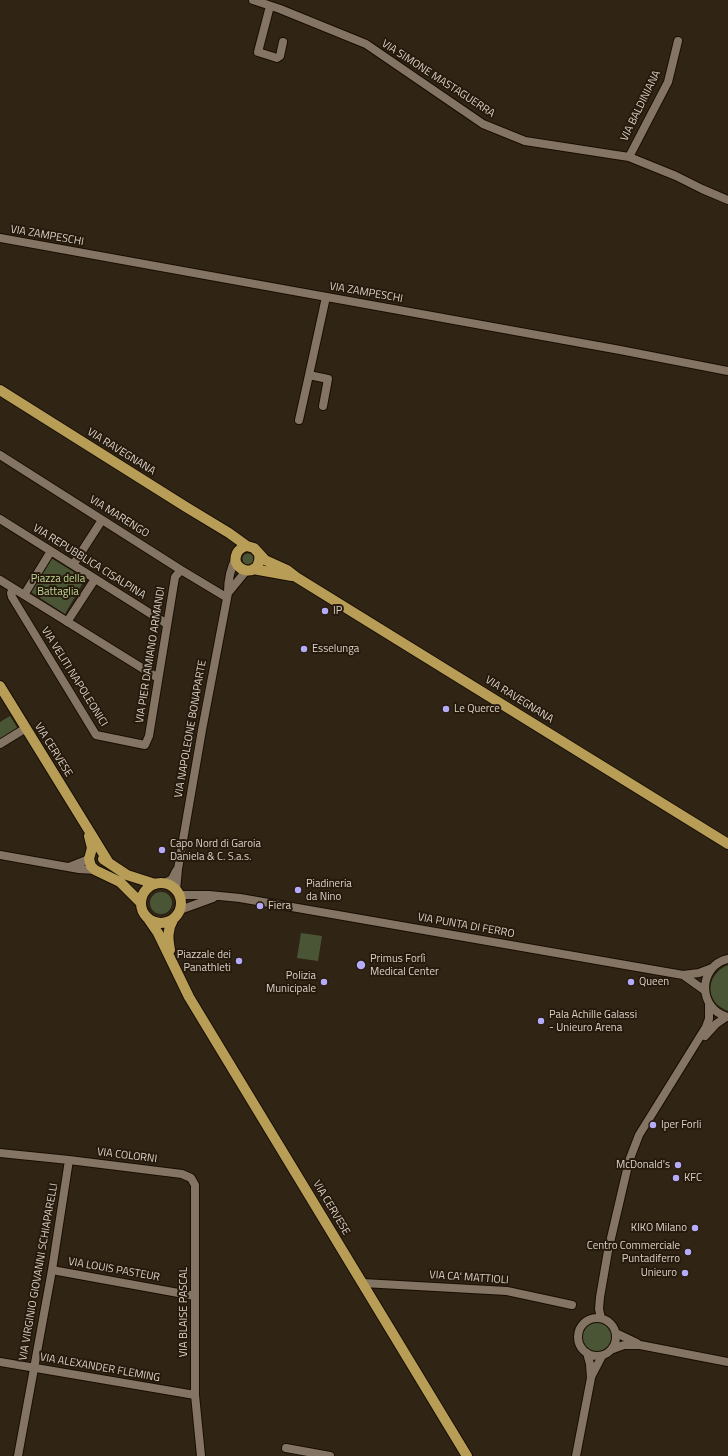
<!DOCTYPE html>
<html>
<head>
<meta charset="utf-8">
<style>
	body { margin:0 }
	canvas { display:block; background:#302415 }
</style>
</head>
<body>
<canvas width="728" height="1456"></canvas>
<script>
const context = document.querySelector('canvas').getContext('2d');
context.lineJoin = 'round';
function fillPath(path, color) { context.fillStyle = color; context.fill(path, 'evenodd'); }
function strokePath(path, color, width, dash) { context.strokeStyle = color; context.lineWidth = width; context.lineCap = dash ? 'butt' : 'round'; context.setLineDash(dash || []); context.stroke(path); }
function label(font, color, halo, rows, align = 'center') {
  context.font = font + ' "Titillium Web",sans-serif'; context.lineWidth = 4; context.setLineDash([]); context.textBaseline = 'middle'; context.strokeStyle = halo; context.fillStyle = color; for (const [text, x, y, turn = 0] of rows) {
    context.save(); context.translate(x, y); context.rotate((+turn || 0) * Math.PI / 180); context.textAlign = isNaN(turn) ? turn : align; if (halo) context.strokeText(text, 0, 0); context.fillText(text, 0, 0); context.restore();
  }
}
fillPath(new Path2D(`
	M242.5 559a5.5 5.5 0 1 1 11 0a5.5 5.5 0 1 1-11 0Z
	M51,558L85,579L65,614L28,590Z
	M10,716L18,729L0,741V722Z
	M150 903a11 11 0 1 1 22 0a11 11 0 1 1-22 0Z
	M301,933L322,936L318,961L297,958Z
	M728,965V1011C704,1002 705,975 728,965Z
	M582 1337a15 15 0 1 1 30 0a15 15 0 1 1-30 0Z`), '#4a5536');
const minor = new Path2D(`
	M253,0L280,9L366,44L483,124L525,141L629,157L676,176L702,189L728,200
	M270,6L258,52L277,58L280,56L283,42
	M629,157L668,82L678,41
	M0,238L620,350L728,371
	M309,375L326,297
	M299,420L309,375L328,379L323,406
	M0,455L181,570L226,597
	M0,519L167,624
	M73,565L102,520
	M0,580L158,678
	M13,588L11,593L12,597L96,735L145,745L149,736L175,577L181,570
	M228,593L246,571
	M24,595L51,551
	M67,622L95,579
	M0,744L26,728
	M0,855L79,869L95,870
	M69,867L89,859
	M165,883L172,879L176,871
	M176,890L178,869L202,730L228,593C228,580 230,569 236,558
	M179,895H209L240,898L683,975L704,990
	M180,910L213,898
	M728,959C697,966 698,1010 728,1017
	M683,975L699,973L712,968
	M705,1036L716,1024L726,1017
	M0,1153L69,1160L52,1270L18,1456
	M69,1160L182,1174L191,1178L195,1185V1395L201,1456
	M52,1270L195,1296
	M363,1283L507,1291L572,1305
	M578 1337a19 19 0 1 1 38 0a19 19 0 1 1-38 0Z
	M601,1318L599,1309L600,1297L608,1251L629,1161L639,1135L706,1027L709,1019V1005
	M616,1333L637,1343
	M613,1349L624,1345H640L728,1362
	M0,1362L195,1395
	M591,1377L602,1356
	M286,1448L330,1456
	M576,1456L591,1378L590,1364L587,1353`);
const major = new Path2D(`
	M0,390L186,507L229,533L247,546
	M259,554C263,580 228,572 237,553C239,549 243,547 247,546L254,548L265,560L287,570L296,577L728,844
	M253,569L292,576
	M0,686L109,863
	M89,836L92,848L89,859L91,866L95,870L120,882L141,903
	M103,859L127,875L155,884
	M141 903a20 20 0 1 1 40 0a20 20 0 1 1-40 0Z
	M149,920L158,933L189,997L467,1456
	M170,950C168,939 167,930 173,920`);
strokePath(minor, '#180d02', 10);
strokePath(major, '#180d02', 12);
strokePath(minor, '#837463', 8);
strokePath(major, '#b79d56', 10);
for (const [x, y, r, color] of [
	[325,611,4,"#b4acf9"],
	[304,649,4,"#b4acf9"],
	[446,709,4,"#b4acf9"],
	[162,850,4,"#b4acf9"],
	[298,890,4,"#b4acf9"],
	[260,906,4,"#b4acf9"],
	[239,961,4,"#b4acf9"],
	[361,965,5,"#b4acf9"],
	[324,982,4,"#b4acf9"],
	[631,982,4,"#b4acf9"],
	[541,1021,4,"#b4acf9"],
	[653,1125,4,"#b4acf9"],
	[678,1165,4,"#b4acf9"],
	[676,1178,4,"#b4acf9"],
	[695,1228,4,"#b4acf9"],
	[688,1252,4,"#b4acf9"],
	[685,1273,4,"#b4acf9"]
]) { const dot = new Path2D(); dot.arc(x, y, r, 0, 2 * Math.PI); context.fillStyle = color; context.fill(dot); strokePath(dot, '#261a0c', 1.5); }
label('11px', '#dbd2c9', '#261a0c', [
	["VIA SIMONE MASTAGUERRA",438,79,33],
	["VIA BALDINIANA",641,106,-64],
	["VIA ZAMPESCHI",47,236,10],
	["VIA ZAMPESCHI",366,293,10],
	["VIA RAVEGNANA",121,452,32],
	["VIA MARENGO",119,517,32],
	["VIA REPUBBLICA CISALPINA",89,562,32],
	["VIA PIER DAMIANO ARMANDI",151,655,-81],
	["VIA VELITI NAPOLEONICI",74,677,58],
	["VIA RAVEGNANA",519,700,32],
	["VIA NAPOLEONE BONAPARTE",191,729,-80],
	["VIA CERVESE",53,750,58],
	["VIA PUNTA DI FERRO",466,926,10],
	["VIA COLORNI",127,1156,7],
	["VIA CERVESE",331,1208,59],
	["VIA LOUIS PASTEUR",114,1270,10],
	["VIA VIRGINIO GIOVANNI SCHIAPARELLI",39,1272,-80],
	["VIA CA' MATTIOLI",469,1278,4],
	["VIA BLAISE PASCAL",184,1312,-90],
	["VIA ALEXANDER FLEMING",100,1368,10]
]);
label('11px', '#c0d896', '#261a0c', [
	["Piazza della",58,579],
	["Battaglia",58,592]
]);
label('11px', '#dbd2c9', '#261a0c', [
	["IP",333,611],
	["Esselunga",312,649],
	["Le Querce",454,709],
	["Capo Nord di Garoia",170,844],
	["Daniela & C. S.a.s.",170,857],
	["Piadineria",306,884],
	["da Nino",306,897],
	["Fiera",268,906],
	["Piazzale dei",231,955,"right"],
	["Panathleti",231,968,"right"],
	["Primus Forlì",370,959],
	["Medical Center",370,972],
	["Polizia",316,976,"right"],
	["Municipale",316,989,"right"],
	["Queen",639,982],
	["Pala Achille Galassi",549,1015],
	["- Unieuro Arena",549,1028],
	["Iper Forli",661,1125],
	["McDonald's",670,1165,"right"],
	["KFC",684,1178],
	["KIKO Milano",687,1228,"right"],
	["Centro Commerciale",680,1246,"right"],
	["Puntadiferro",680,1259,"right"],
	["Unieuro",677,1273,"right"]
], 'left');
</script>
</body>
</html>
